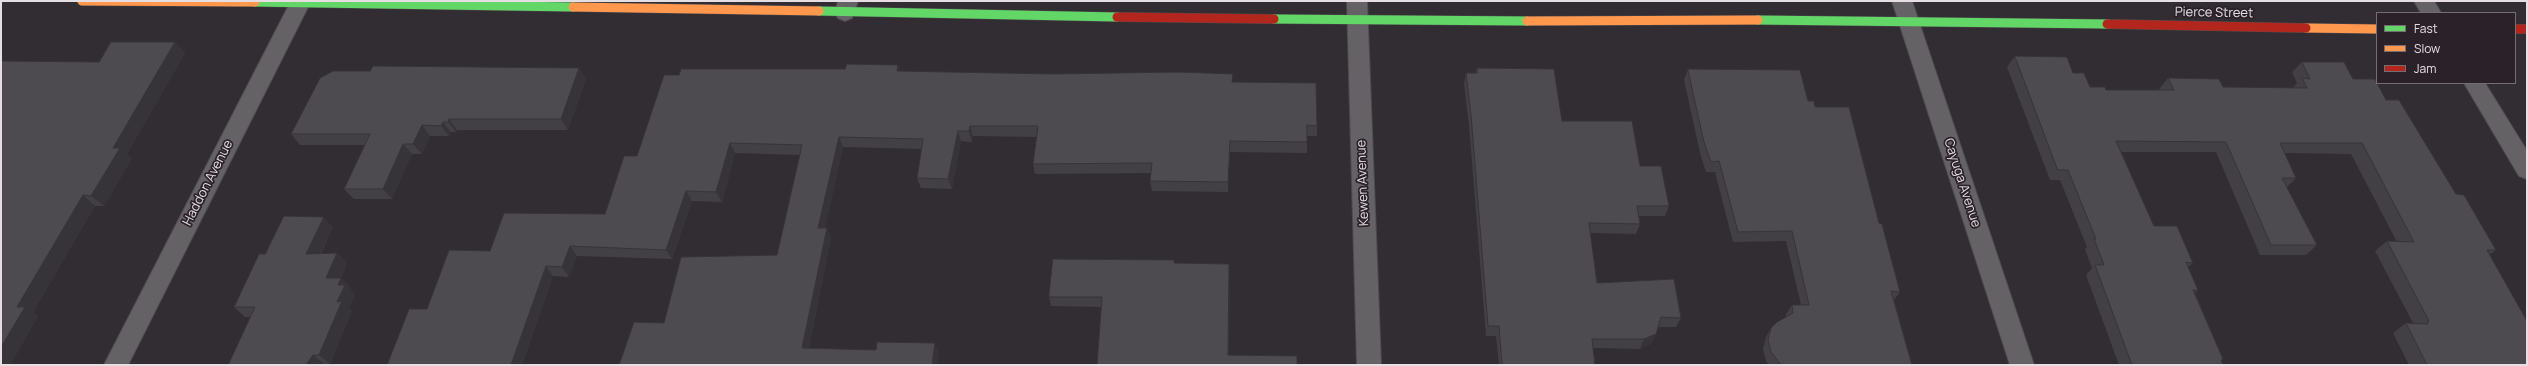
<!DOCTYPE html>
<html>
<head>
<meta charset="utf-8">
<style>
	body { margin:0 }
	#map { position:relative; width:2528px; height:366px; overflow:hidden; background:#322d32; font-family:Manrope,sans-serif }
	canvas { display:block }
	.frame { position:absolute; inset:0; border:2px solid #e5dfe4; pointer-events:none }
	.legend { position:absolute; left:2376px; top:12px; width:140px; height:72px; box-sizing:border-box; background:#2a2129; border:1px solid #756d74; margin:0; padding:5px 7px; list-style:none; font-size:12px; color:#e5dfe4 }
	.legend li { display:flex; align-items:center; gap:8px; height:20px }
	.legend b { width:20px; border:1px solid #756d74 }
</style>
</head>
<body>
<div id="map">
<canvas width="2528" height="366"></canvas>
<div class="frame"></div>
<ul class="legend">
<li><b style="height:5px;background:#63d668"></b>Fast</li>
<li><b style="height:5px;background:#ff974d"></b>Slow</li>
<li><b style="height:5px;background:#b3261e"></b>Jam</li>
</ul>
</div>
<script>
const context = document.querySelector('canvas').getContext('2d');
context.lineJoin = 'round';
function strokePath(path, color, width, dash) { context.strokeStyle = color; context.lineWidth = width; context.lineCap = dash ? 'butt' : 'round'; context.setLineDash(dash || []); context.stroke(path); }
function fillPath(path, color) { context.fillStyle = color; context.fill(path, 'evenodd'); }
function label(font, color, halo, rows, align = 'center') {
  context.font = font + ' Manrope,sans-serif'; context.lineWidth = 3.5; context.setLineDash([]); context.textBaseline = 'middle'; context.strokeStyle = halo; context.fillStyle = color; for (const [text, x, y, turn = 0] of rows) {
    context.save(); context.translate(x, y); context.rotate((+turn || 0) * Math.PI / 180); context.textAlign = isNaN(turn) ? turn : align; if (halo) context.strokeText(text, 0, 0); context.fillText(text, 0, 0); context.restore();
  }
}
const street = new Path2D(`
	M291,1H311L128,365H104Z
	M838,1H858L852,18L845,21L838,18L835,13Z
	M1347,1H1367L1381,365H1357Z
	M1892,1H1912L2034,365H2010Z
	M2414,1H2434L2441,13H2421Z
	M2464,83H2485L2527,151V179L2519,176Z`);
const fast = new Path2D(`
	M255,2L573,7
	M819,11L1117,17
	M1274,19L1527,21
	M1758,20L2107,24`);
const slow = new Path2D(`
	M82,1L255,2
	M573,7L819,11
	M1527,21L1758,20
	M2306,28L2377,29`);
const jam = new Path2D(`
	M1117,17L1274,19
	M2107,24L2306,28
	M2515,29H2527`);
strokePath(street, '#4e4b4e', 2);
strokePath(fast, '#4e4b4e', 10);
strokePath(slow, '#4e4b4e', 10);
strokePath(jam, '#4e4b4e', 10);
fillPath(street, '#656265');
strokePath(fast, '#63d668', 9);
strokePath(slow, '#ff974d', 9);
strokePath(jam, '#b3261e', 9);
fillPath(new Path2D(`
	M175,42L185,53L127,154L132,158L104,206H95L33,312L38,316L10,365L99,62Z
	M2015,56L2073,73L2090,87L2106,90H2160L2159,89L2168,78L2223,87L2293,88L2297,83L2292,72L2302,62L2353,79L2386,100L2496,250L2489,255L2527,365H2409L2393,333L2406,323H2413L2375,251L2387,241L2397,242L2351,154L2285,153L2296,178L2287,187L2317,245L2306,255H2260L2216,152H2121L2154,226L2193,263L2188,267L2198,290L2195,293L2223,359L2221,361L2223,365H2119L2086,275L2092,268L2085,249L2087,247L2060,180H2050L2007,67Z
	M579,68L586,79L568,130H457L456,132H451L449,136H430L422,154H412L392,199H354L344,189L365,145H300L291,134L370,71Z
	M1477,68L1562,121L1640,166L1669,206L1665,216H1639L1640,224L1636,234L1590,233L1597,283L1681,318L1676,327H1658L1656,334L1651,344L1640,349L1593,348L1595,365H1499L1496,336H1486L1469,125L1464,84L1466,73H1476Z
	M1688,69L1808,101L1815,107L1879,223L1900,292L1894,300L1912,365H1769L1766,361L1763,349L1766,337L1771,328L1786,317V314L1792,305H1801L1786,241L1733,242L1715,172H1706L1700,153L1684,80Z
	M900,71L1233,82L1317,126V136H1307V153L1230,152L1228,192L1152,191L1150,181L1151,173L1035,174L1033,164L1037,137L973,136L972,142L961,141L952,189L921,188L917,178L922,149L843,147L825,228H827L831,238L809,348L939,352L619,365L664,323L777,255L800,155L735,153L722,202L692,201L672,259L577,256L569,277L553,276L522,365H387L427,309L490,251L605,214L637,156L679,75Z
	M333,227L321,254L337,253L347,263L341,278L351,288L350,290L355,295L349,308L352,311L330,364H324L251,317H245L234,307Z
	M1174,263L1229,264V355L1097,365L1101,307L1051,306L1049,297Z`), '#424045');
fillPath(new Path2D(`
	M175,42L185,53L127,154L132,158L104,206L91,196L113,148Z
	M898,65L902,76L897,71Z
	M579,68L586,79L568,130L561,119Z
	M449,119L457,130L456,132L448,122Z
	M443,122L451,132L449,136L441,126Z
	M422,125L430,136L422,154L413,144Z
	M970,126L973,136L972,142L969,131Z
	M958,131L961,141L952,189L948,179Z
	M839,137L843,147L823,238L818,228Z
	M1230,141V152L1228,192V182Z
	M730,143L735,153L722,202L716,192Z
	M403,144L412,154L392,199L383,189Z
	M686,191L692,201L672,259L666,250Z
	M83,195L95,206L33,312L38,316L10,365H1V347L17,307Z
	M324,217L333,227L316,263L306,254Z
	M827,228L831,238L807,357L802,348Z
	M570,246L577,256L569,277L562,267Z
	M337,253L347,263L336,288L326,278Z
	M1229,264L1230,273L1229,364L1228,355Z
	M546,266L553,276L522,365H511Z
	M341,278L351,288L350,290L355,295L349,308L352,311L330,364L319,355L337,302L338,285Z
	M1656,334L1651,344L1640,349L1644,339Z
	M935,343L939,352L937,365H932Z
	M313,355L324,364L323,365H306L308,362Z`), '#363438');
const building = new Path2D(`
	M111,42H175L113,148H120L91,196L83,195L17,307H25L1,347V61L99,62Z
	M2015,56L2067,57L2073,73H2084L2090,87H2105L2106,90H2174L2168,78L2219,79L2223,87L2307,88L2302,78L2310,79L2302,62H2344L2353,79H2375L2386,100H2399L2456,194L2464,195L2496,250H2487L2527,321V365H2427L2406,323L2428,324L2427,321H2429L2387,241L2414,242L2362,143H2280L2296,178H2282L2317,245H2271L2226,142L2116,141L2154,226H2177L2193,263L2186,262L2198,290H2193L2223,359L2221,360L2223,365H2132L2095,265H2104L2094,239H2096L2068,170H2058Z
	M847,64L898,65L897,71L1053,74L1178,72L1233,74L1232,82L1316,83L1317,126L1307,125V142L1230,141L1228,182L1150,181L1152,163L1033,164L1038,126H970L969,131H958L948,179L917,178L923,139L839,137L818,228H827L802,348L876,350L877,342L935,343L932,365H619L634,322L664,323L681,257L777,255L802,145L730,143L716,192L686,191L666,250L570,246L562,267L546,266L511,365H387L409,309H427L449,250L490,251L504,213L605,214L624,156H637L664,75H679L681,69H845Z
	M373,66L579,68L561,119H449L448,122H443L441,126L422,125L413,144H403L383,189H344L370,134H291L320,78L333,71H370Z
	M1477,68L1554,69L1562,121H1632L1640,166H1661L1669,206H1637L1640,224L1589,223L1597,283L1674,279L1681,318L1661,317L1656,334L1644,339H1592L1595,365H1502L1499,326H1488L1471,115L1466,73H1477Z
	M1688,69L1800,70L1808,101H1814L1815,107H1849L1879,223L1882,224L1900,292L1891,291L1912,365H1781L1771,352L1768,340L1771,328L1777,322L1793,313L1792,305H1809L1792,231L1738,232L1719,161L1711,162L1704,142Z
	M284,216L324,217L306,254L337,253L326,278H341L338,285H345L337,302L342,301L319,355H313L308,362L306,365H228L255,307H234L259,254H265Z
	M1053,259L1174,260V263L1229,264L1228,355L1297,356V365H1097L1102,297H1049Z`);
fillPath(building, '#4d4a50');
strokePath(building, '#363438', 1);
label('13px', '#e5dfe4', '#2a2129', [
	["Pierce Street",2214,13,1],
	["Haddon Avenue",208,183,-63],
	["Kewen Avenue",1363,183,-92],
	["Cayuga Avenue",1962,183,72]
]);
</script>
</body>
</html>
